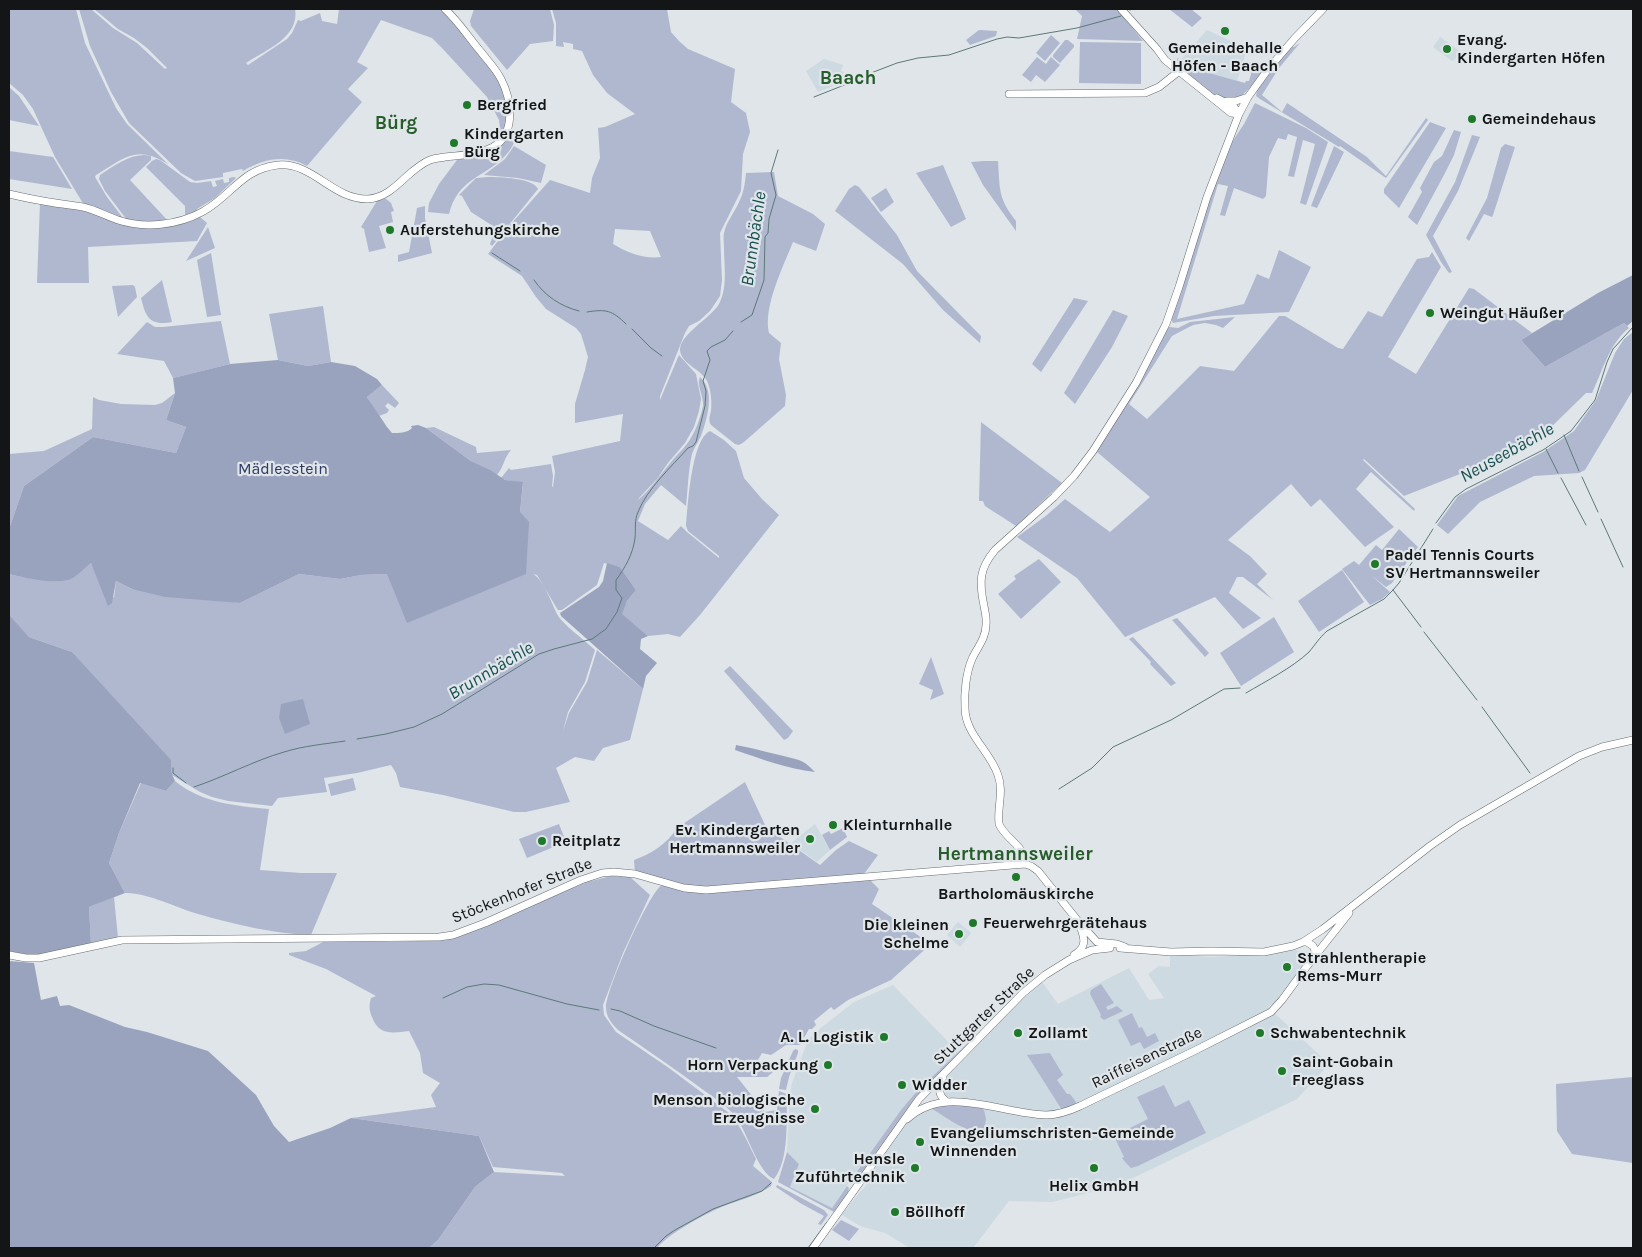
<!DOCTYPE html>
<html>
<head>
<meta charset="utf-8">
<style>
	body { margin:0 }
	#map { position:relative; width:1642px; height:1257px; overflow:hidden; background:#dfe5e8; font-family:Karla,sans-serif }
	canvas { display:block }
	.frame { position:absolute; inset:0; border:10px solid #131516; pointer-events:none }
</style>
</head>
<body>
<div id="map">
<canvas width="1642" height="1257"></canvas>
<div class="frame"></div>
</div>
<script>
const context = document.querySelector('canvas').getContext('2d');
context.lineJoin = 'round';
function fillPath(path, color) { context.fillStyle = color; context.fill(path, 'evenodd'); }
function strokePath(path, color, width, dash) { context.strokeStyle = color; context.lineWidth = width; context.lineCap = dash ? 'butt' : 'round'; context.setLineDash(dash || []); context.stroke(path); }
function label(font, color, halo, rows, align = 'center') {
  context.font = font + ' Karla,sans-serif'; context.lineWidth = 4.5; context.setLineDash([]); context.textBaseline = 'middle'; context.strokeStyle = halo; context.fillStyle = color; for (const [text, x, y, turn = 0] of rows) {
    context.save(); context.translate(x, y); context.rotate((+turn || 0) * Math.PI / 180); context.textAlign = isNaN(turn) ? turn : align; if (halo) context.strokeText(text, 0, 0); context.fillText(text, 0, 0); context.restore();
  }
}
fillPath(new Path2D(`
	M1207,30L1239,45L1238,47L1246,52L1237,81L1191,68L1180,61Z
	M1440,37L1461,52L1457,54L1458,57L1452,61L1433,47Z
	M824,59L843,65L841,71L844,72L838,84L818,92L806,71Z
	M815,824L830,850L817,862L791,843Z
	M958,922L971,933L960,947L947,935Z
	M1293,950L1300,951L1305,956L1306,962L1279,999L1268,1007L1329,1064L1297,1099L1135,1177L1112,1187L1052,1202L1009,1201L973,1248H910L885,1233L860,1226L842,1215L860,1192L865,1187L873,1172L907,1122L913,1116L939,1104L942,1096L943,1081L1020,1002L1042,982L1058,1004L1129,968L1149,1000L1164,998L1148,974L1159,966L1170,967V954L1211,957L1264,954Z
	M893,985L958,1052L917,1091L903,1108L853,1176L832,1208L790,1187L799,1164L787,1152L790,1094L792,1083L808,1040L822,1027L854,1002Z`), '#cddae1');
fillPath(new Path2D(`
	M9,9H76L85,43L116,108L127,124L168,164C136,144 124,158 96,175L95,177L107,197L123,218L122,219L84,205L55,157L33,109L23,95L9,83Z
	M79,9H91L113,28L137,43L165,69L167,68L147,48L134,38L118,29L94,9H295C300,37 266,50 246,63L248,65L287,39L292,33L298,20L301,21L320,13L322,21L337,24L339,9H443L499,79L504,92L508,117L501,138L499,120L487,97L442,48L432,38L381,20L357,62L368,68L348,89L362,102L307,166C286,154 263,159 243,171L242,169L223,173V177L195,181L181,173L129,123L111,92L90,46Z
	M474,9H550L554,25L553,41L530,44L507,70L471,26L470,21Z
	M552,9H667L671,32L679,41L688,49L735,69L731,102L746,113L750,132L743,154L741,191L720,233L722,280L720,296L710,311L699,321L689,326L685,333L660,396V400L679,355L696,374L701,399L699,411L694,427L685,443L668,463L657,479L639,498L638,500C651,489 660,475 671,462C675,456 682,451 686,445C695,434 700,419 703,406C704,397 696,384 700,377C716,391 707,419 701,436C698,442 694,448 692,454C688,471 688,489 686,506L661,485L645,504L638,521L668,540L681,526L687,532L719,558V556L688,531L686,526C688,506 691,440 710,431L724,440L736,451L744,478L762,499L779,515L700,615L680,637L668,634L648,636L621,614L627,601L636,590L620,567L604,563L597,585L562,610H558L556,607L537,575L533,574C543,579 552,604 557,614C562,624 586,641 595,650L585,682L568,712L563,731L569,713L587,682L597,650L643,689L630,740L603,748L594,761L575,757L556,768L570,802L526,812H514L443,795L400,787L396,773L391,765L357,773L324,778L327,792L278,798L272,806L228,801L212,797L200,792L172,775L72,652L29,637L10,618L9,615V574L22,577L56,581L91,563L114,598L116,581L132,589L240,603L299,574L340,579L361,575L387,574L520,512L523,483L505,480L501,478L509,468L511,470L551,464L553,476L552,486L553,487L555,472L552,456L620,441L623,414L575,423V404L585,370L588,357L581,334L576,328L546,309L536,297L522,276L488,254L510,225L550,180L590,193L592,178L600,158L598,128L605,127L635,114L607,93L593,75L582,51L573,49V44L563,42L564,47L556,46V23ZM615,229L650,231L661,257C644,259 628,253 613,244Z
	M1075,9H1117L1143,41L1077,39L1082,16Z
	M1169,9H1191L1202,18L1192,27Z
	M979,30L997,31L996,36L970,45L966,40Z
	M1051,35L1060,43L1045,61L1036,53Z
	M1065,40H1068L1074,45V47L1060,63L1053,57V55Z
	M1080,42L1141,43V84L1079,83Z
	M1300,43L1279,68L1262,95L1282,112L1287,103L1367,157L1386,176L1426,118L1428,120L1386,178L1340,146L1339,147L1260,99L1256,96L1257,90L1289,47H1294Z
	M1037,57L1046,64L1051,57L1060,65L1045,82L1036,75L1031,82L1022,75Z
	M1178,58L1191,68L1245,83L1246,81H1249L1253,67L1259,68L1261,66L1265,68C1258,78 1249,91 1239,97C1218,108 1188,76 1175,62Z
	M9,87L19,96L39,126L9,120Z
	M1255,103L1306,128L1328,142L1306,205L1300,203L1315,144L1303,140L1294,177L1288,176L1297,137L1288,134L1286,140L1278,138L1269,157L1266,196L1263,199L1234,188L1225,216L1220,215L1228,186L1218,184L1177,319L1244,304L1257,274L1269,279L1279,250L1311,267L1289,312L1214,316L1173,323L1171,318L1215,183L1228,148L1244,124Z
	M1430,122L1446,128L1399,208L1384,193V189Z
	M1454,130L1461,132L1454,155L1445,173L1417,225L1408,217L1422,192L1420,188L1434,162L1442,156Z
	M1472,135L1480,137L1458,191L1433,236L1452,272L1449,273L1441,262L1426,235L1455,182Z
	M508,136L516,139C513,145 510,151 505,156C484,178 458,178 449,214L428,212L429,203L439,184L457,160L486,153Z
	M1505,144L1515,147L1493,215L1492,217L1484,214L1469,241L1466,238L1487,198L1501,148Z
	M514,146L546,165L541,183L518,178L484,175L505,159Z
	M1334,146L1344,152L1317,208L1311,206Z
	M9,151L53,157L72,189L9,179Z
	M145,155L151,156V160L130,180L169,222L161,223L127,220L105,191L99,179L100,175C114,166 128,155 145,155Z
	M156,159L160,160L190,182L197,183L211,181L213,187L217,186L215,181L223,179L224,183L229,182V178L234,177L236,178L215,198L197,209L198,212L185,218V206L146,167L152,161Z
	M984,161H998C1000,190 998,198 1016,221V231L983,185L971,162Z
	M943,165L966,219L951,227L916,173Z
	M774,172L778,196L813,214L825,224L816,251L793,242C783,267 763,307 769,333L781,343L779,359L786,395L785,406L744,442L739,445L735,444L711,425C708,420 710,416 711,411C712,401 711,390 707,381C701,369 681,364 680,350C680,334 711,318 719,304C728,287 724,266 724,248C724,243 723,237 724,233C726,222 735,212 739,202C744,192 745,183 746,173Z
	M488,177C500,177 533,178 538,189L492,246L490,244L493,236V226L471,212L462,196L459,195L476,178Z
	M855,185L859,187L897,235L917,271L981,336L980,343L943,310L903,264L835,211L849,189Z
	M886,188L894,202L881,212L871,198Z
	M385,198L391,203L394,211L391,212L393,222L379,226L386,248L369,252L364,229L361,227L377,201Z
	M40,203L87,211L155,228L170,226L191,221L200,217L207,223L197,241L88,247L89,283H37Z
	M425,206V218L432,253L398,262V255L409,252L417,208Z
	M208,227L215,248L186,261Z
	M1432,252L1441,267L1388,357L1416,374L1469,288L1474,289L1532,333L1521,340L1545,367L1624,323L1629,328C1609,344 1603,370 1592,393H1586L1541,437L1532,444L1521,450L1404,496L1364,459L1363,460L1415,509L1414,511L1371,472L1356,489L1394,527L1365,547L1320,499L1311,507L1291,484L1228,540L1250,556L1267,574L1257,584L1273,600L1243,577H1237L1229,593L1261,618L1243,629L1215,597L1125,637L1077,578L1017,537L1047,515L1065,499L1110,532L1150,497L1097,452L1099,445C1123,408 1146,371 1166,330L1169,327L1178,328L1190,322L1235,317L1223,328L1216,325L1205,323L1193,325L1172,336L1129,404L1147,419L1200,366L1234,371L1279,316H1285L1338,348L1343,349L1368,311L1382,317L1417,259L1429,257Z
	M211,253L221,315L207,317L197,260Z
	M162,280L172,322C150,326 146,318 141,298Z
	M133,285L135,287L137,297L118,317L112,286Z
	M1074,298L1088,301L1041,372L1032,364Z
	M323,306L331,362L308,366L278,360L269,314Z
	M1113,310L1128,316L1112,347L1075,404L1064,393Z
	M221,321L230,364L173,378L164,361L117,354L147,322L155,327H163Z
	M1633,332V390L1585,470L1579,473L1534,476L1480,502L1448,534L1437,525L1458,496L1543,452L1574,431L1596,400L1615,353L1624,339Z
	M382,385L399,403L395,408L388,403L385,406L389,410L387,413L379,416L367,397Z
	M175,393L166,420L186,427L176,453L93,437L24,486L9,529V454L44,451L92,429L93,397L99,400L121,404L155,405L162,403Z
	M981,422L1062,483L1016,526L985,506L983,501H979Z
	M434,427L476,447L477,453L511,450C504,458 504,466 497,475L471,461L426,428Z
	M1399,529L1418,547L1392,583L1386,587L1371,575L1390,592L1382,599L1370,605L1342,569L1354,561L1359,565L1376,545L1382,550Z
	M1039,559L1061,582L1021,619L998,594L1016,579L1014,576Z
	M1342,570L1364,602L1319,632L1298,601Z
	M1274,617L1294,652L1241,686L1220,653Z
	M1177,618L1209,653L1205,657L1172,620Z
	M1133,637L1176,683L1171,686L1150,664L1151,662L1129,639Z
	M931,657L944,694L930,700L933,690L919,684Z
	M730,666L793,731L788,738L784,740L724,671Z
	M353,778L356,790L331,796L328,784Z
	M175,781C202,803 236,806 269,809L260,870L301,873H337L311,935C276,934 232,924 198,914C177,908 146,892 125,893L109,863L119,833L141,783L166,791Z
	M745,782L766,827L820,865L836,850L849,841L878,855L864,874L879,889L872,904L931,944L891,980L848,1000L834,1010L831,1007L814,1021L816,1025L812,1029H809L800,1045H786L771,1055L762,1053L755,1065L773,1072L767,1077H737L765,1112L777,1110L779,1091L787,1094C786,1118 790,1159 774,1179C758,1173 747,1131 735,1116C726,1105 713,1097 702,1089C675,1069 646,1049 618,1030C611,1023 606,1016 606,1007C606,990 649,892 662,885L706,890L635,874L634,860C651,854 667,844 677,828Z
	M559,824L566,842L527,858L519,839Z
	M843,828L847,837L830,850L822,835L829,831L831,834Z
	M611,876L630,877L650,895L623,953L603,1005L604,1015L616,1032L669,1068L729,1113C741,1126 748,1143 756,1159L753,1166L772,1182L771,1186C758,1195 744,1199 729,1204C710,1211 669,1233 657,1248H429L438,1240L475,1187L494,1172L565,1176L562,1173L493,1167L479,1136L351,1118L436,1107L431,1095L440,1083L423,1073L420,1053L409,1031C393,1033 379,1036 372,1017C369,1010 369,1005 371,998L376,996L326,969L289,955V953L306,951L325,941L391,942L447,940L587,882Z
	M114,897L118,938L91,944L89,907Z
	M1101,984L1114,1003L1106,1007L1108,1010L1117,1006L1123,1011L1104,1020L1100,1017L1101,1015L1090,994L1091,990Z
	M1132,1013L1139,1028L1142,1027L1147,1037L1155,1033L1159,1041L1144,1049L1140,1042L1131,1046L1118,1020Z
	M971,1040L973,1041L953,1063L858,1179L856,1180L853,1179V1177L901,1110L917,1091Z
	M795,1049L798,1050V1053L789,1077L786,1090L779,1089L781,1078L793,1051Z
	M1050,1053L1063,1075L1057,1080L1067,1094H1070L1076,1102L1074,1105L1062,1110L1027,1055Z
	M1633,1077V1163L1572,1154L1557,1131L1556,1084Z
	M1164,1085L1175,1107L1189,1100L1206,1133L1138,1166L1131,1168L1126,1163L1122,1158L1124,1157L1114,1136L1148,1119L1137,1097Z
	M945,1103L980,1107L984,1110L986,1119L984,1131C965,1134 945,1116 929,1107Z
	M787,1152L799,1164L790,1187L832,1208L847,1186L849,1188L848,1193L834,1212L778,1182Z
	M777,1185L824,1210L828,1215L821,1225L818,1224L824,1216L800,1203L776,1187Z
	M841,1220L859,1229L849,1241L832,1230Z`), '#b0b8d0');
fillPath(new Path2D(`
	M1633,275V321L1627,326L1624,323L1545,367L1521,340L1598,293Z
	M278,360L308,366L331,362L355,366L377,379L382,385L367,397L387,427L392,433C399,433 407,433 412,428L411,426L418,425L426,428L471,461L492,471L505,480L523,482L520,512L529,522L526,574L407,623L387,574L361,575L340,579L299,574L240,603L165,597L132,589L116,581L112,603L108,606L91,563C84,568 76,578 68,580C50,584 26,578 9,574V529L24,486L93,437L176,453L186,427L166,420L175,393L173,378L230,364Z
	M607,563L620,567L636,590L627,601L622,614L648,636L641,639L640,649L657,663L646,676L643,689L561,616L560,613L599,587L603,581Z
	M9,615L29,637L72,652L171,760V772L175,781L166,791L140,783L119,833L109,863L125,893L89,907L91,944C60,952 40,959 9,951Z
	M303,699L310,724L285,734L279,718L281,704Z
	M736,745C757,749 779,755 799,760C805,762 811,768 815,772C787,769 762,759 735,750Z
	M9,961L34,963L41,1000L57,996L60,1006L69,1005L125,1027L147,1032L208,1051L256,1095L274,1126L289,1142L330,1128L351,1118L479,1136L494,1172L475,1187L438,1240L429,1248H9Z`), '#9aa3be');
strokePath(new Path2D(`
	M1632,9L1633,10
	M1130,10L1132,9
	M871,73L897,63L918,58L949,55L997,39L1007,37L1019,38L1077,28L1121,16
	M814,97L857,80
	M492,253L520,271
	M534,280C545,296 560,306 579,311
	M587,312C606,309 612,310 626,324
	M741,322L752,315L764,280L765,237L768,233L769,219L776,195L771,173L778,150
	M632,329L651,348L662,356
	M1564,435L1579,471
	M1546,449L1558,473
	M1582,477L1598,512
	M1561,478L1586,525
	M1601,519L1623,567
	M1436,523L1455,497L1466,489L1543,450L1571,431L1595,400L1607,362L1613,349L1633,327
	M1393,590L1421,627
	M1424,632L1477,700
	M1246,693C1266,681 1292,668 1309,652C1315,645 1319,638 1327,631L1384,599L1393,590L1399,583L1433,529
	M1482,707L1530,773
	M357,739L386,734L414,727L442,714L539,654L554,649L592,639L606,629L617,612L622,598L616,590V580C625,568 633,554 635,538C636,529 634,521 638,512C647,489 672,466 688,448L693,446L696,442L705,406L706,391L703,381L710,360L707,351L711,347L725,340L733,331
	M173,768V773L186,783
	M194,787C224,777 253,761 284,752C303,746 325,744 345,741
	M1059,789L1092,768L1113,747L1171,720L1224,689L1240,688
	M443,998L467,987L484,984L499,985L567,1004L599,1010
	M611,1009L620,1011L654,1026L716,1048
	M654,1248L666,1236L675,1230L713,1209L762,1191L771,1183
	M808,1248L827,1222`), '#5d7879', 1);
const secondary = new Path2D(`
	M1121,9L1157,49L1165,60L1231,113L1239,114
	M1009,94L1145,93L1159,87L1178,72
	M1217,98L1234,107L1239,114
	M1227,101H1236L1248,97
	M9,194C22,197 36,200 49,202C60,204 72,205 83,207C96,210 106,216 118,220C145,229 178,225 202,212C232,196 241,169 278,165C313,162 333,200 368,199C395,197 407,169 430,160C435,158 440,158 445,157C461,155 478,155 493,147C516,134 512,100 501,79C496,69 488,61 481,52C469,38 459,22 445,9
	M1025,864C1025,845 1006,840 999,824C997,807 1004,792 998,775C990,751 965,734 965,708C964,693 966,673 972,659C977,648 986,638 986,625C987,619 985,612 984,606C979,582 979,569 995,550L1054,497L1074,476L1093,451L1136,383L1166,324L1179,287L1207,197L1239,114L1248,97L1269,68L1294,39L1323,9
	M1303,942H1307L1313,946L1315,950L1313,957
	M1120,948L1171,952L1211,951L1264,952L1293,946L1303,942L1323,929L1430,846L1460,825L1579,756L1602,747L1633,740
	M9,955L26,958H39L122,940L439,937L453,935L485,923L581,880L602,873L614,872L635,874L684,888L706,890L1025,864L1031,866L1038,871L1078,921L1097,942L1117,944L1125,947
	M1074,955C1087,947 1085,939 1080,926
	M943,1076C940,1087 936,1093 946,1101
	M907,1119C946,1083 1000,1114 1046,1115C1058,1115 1069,1111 1080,1106L1194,1051L1271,1012L1282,1000L1307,966L1349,913
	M813,1248L919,1099L1023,993L1045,975L1069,960L1092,950L1110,948`);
strokePath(secondary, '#686d6f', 8);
strokePath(secondary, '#fff', 7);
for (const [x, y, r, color] of [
	[1225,31,5,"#1e7a2a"],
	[1447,49,5,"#1e7a2a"],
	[467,105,5,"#1e7a2a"],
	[1472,119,5,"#1e7a2a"],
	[454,143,5,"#1e7a2a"],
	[390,230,5,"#1e7a2a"],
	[1430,313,5,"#1e7a2a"],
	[1375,564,5,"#1e7a2a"],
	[833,825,5,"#1e7a2a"],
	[810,839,5,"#1e7a2a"],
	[542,841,5,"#1e7a2a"],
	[1016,877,5,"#1e7a2a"],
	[973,923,5,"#1e7a2a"],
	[959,934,5,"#1e7a2a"],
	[1287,967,5,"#1e7a2a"],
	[1018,1033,5,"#1e7a2a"],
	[1260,1033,5,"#1e7a2a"],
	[884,1037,5,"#1e7a2a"],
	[828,1065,5,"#1e7a2a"],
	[1282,1071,5,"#1e7a2a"],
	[902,1085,5,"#1e7a2a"],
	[815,1109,5,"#1e7a2a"],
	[920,1142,5,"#1e7a2a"],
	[915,1168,5,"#1e7a2a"],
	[1094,1168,5,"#1e7a2a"],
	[895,1212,5,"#1e7a2a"]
]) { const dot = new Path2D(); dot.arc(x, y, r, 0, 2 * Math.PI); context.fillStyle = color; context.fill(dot); strokePath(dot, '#dfe5e8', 2); }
label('bold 16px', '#131516', '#dfe5e8', [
	["Evang.",1457,40],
	["Kindergarten Höfen",1457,58],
	["Gemeindehalle",1225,48,"center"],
	["Höfen - Baach",1225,66,"center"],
	["Bergfried",477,105],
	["Gemeindehaus",1482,119],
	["Kindergarten",464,134],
	["Bürg",464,152],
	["Auferstehungskirche",400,230],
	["Weingut Häußer",1440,313],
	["Padel Tennis Courts",1385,555],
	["SV Hertmannsweiler",1385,573],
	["Kleinturnhalle",843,825],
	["Ev. Kindergarten",800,830,"right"],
	["Hertmannsweiler",800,848,"right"],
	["Reitplatz",552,841],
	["Bartholomäuskirche",1016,894,"center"],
	["Feuerwehrgerätehaus",983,923],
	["Die kleinen",949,925,"right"],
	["Schelme",949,943,"right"],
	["Strahlentherapie",1297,958],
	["Rems-Murr",1297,976],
	["Zollamt",1028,1033],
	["Schwabentechnik",1270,1033],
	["A. L. Logistik",874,1037,"right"],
	["Saint-Gobain",1292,1062],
	["Freeglass",1292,1080],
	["Horn Verpackung",818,1065,"right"],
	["Widder",912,1085],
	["Menson biologische",805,1100,"right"],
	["Erzeugnisse",805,1118,"right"],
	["Evangeliumschristen-Gemeinde",930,1133],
	["Winnenden",930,1151],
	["Hensle",905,1159,"right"],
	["Zuführtechnik",905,1177,"right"],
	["Helix GmbH",1094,1186,"center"],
	["Böllhoff",905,1212]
], 'left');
label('16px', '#2e3961', '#dfe5e8', [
	["Mädlesstein",283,469]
]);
label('16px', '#131516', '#dfe5e8', [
	["Stöckenhofer Straße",522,891,-22],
	["Stuttgarter Straße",984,1016,-44],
	["Raiffeisenstraße",1147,1058,-26]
]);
label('italic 18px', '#185052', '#dfe5e8', [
	["Brunnbächle",754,239,-82],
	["Neuseebächle",1507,453,-29],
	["Brunnbächle",491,671,-31]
]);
label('bold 19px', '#265d2a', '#dfe5e8', [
	["Baach",848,79],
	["Bürg",396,124],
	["Hertmannsweiler",1015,855]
]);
</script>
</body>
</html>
